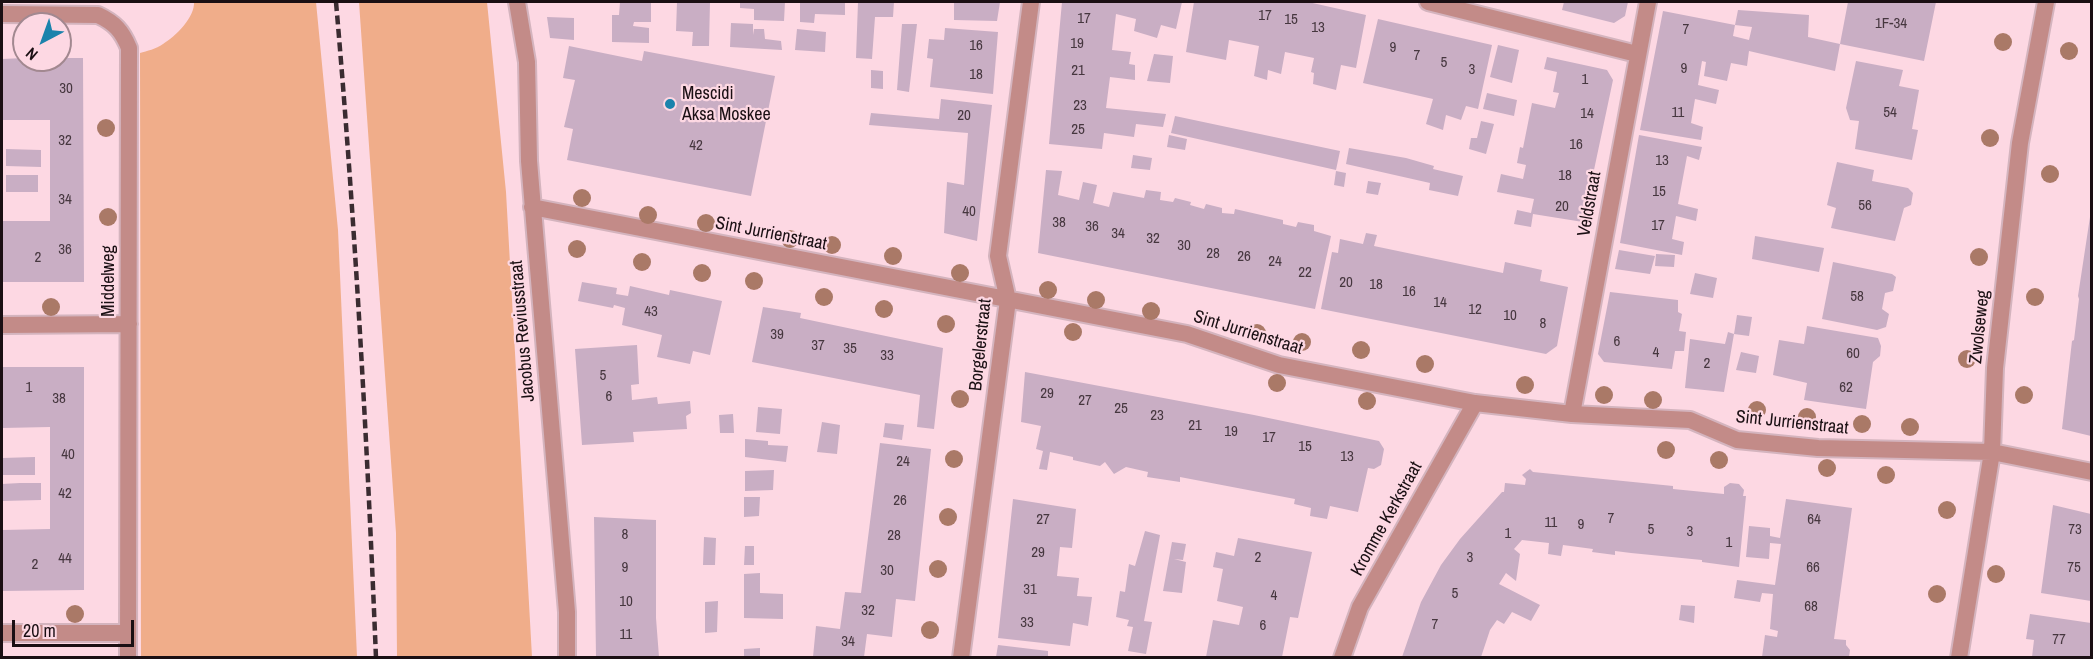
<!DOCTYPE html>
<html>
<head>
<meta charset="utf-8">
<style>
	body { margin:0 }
	#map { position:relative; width:2093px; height:659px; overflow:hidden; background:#fdd8e3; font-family:"Archivo Narrow",sans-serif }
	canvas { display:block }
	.frame { position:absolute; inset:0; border:3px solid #1a0f13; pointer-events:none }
	.north { position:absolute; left:12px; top:12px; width:60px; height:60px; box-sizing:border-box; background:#fdd8e3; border:2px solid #a28890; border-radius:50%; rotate:221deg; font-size:16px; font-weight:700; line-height:24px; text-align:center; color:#1a0f13 }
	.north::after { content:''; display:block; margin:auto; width:21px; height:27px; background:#1b83ac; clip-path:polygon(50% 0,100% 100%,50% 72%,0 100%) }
	.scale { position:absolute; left:12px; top:620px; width:122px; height:27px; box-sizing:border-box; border:3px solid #1a0f13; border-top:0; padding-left:8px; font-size:18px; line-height:21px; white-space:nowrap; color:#1a0f13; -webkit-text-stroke:4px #fdd8e3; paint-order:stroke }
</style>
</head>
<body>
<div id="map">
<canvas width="2093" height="659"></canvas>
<div class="frame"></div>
<div class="north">N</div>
<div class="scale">20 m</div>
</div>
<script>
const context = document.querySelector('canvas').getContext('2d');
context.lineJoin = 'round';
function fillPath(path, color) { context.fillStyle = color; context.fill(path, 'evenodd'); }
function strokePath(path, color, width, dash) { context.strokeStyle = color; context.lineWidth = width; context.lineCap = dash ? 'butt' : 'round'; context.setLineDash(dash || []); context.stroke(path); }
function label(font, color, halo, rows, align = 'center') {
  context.font = font + ' "Archivo Narrow",sans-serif'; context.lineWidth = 4.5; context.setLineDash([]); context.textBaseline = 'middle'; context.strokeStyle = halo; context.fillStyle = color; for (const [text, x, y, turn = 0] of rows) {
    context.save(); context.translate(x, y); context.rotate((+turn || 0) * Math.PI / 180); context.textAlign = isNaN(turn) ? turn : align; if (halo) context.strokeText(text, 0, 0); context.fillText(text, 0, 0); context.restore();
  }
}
fillPath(new Path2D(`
	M194,2H316L338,230L357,657H141L140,53C147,51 156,49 163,44C176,36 195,17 194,2Z
	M359,2H487L506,192L532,657H397L396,533Z`), '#f0ad8a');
fillPath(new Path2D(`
	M620,2H651V22H634L633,26L649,28V43L612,42V15H619Z
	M677,2H710L709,46H692L693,32L676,31Z
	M740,2H785L784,21L754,20V9L740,8Z
	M800,2H845V15L815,14L814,23L800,22Z
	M858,2H894L893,17H875L872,59L856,58Z
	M954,2H1000L997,21L954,20Z
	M1062,2H1182L1176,29L1161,25L1157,38L1134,31L1136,19L1116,14L1112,50L1131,52L1129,64L1135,65V80L1110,77L1106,108L1166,114L1163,127L1136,124L1134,137L1104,133L1102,149L1049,144Z
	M1194,2H1308L1366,15L1356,68L1341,65L1336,90L1313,84L1314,73L1311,72L1314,58L1285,52L1281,74L1268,70L1267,80L1254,76L1259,46L1229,40L1226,60L1186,52Z
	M1564,2H1628L1625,16L1614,23L1562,10Z
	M1848,2H1936L1924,61L1840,44L1835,71L1749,51L1747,66L1731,63L1727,81L1704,76L1706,62L1702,61L1698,85L1719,90L1716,104L1695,99L1691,123L1703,127L1701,140L1640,130L1663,11L1735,25L1738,10L1809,15L1808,37L1840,44ZM1735,25L1752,27L1749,40L1733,36Z
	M547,17L574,18V40L550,38Z
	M1378,19L1492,45L1478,109L1466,106L1461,120L1446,115L1443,130L1426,124L1433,99L1363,83Z
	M731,23L753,24V35L754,29H764L765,39L781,41L782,50L730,47Z
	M902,24H917L909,92L897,90Z
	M945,28L998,32L993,94L930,87L933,59L927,58L929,39L944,40Z
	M797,29L826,32L825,52L795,50Z
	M1498,45L1519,50L1512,83L1490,77Z
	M569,46L642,61L644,51L775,76L751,196L567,160L573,129L564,127L575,80L563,78Z
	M1154,54L1173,56L1170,83L1147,81Z
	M1547,57L1607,70L1613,80L1583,222L1533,214L1531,227L1514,224L1517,210L1531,213L1534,199L1497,192L1501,174L1523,179L1526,165L1517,163L1520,147L1523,148L1532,103L1555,108L1559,93L1553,92L1557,72L1544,69Z
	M24,58V60H60V58H83L84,282H2V221H50V120H2V59Z
	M1856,61L1903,70L1899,86L1919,90L1912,129L1918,130L1912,160L1855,149L1859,121L1850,120L1846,108Z
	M871,70L883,71V89L871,88Z
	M1487,93L1517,100L1514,116L1483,109Z
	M941,99L992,105L977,241L944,233L947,182L964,185L968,133L869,125L871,113L939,119Z
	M1175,116L1340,151L1336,170L1171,133Z
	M1481,121L1494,124L1486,154L1469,149L1471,138H1477Z
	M1169,135L1187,139L1185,150L1167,147Z
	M1639,135L1702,147L1699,160L1687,156L1678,204L1698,209L1696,221L1676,216L1672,239L1684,242L1682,255L1620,243Z
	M1349,148L1406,158L1434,166L1433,169L1463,176L1458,196L1429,190L1430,183L1346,164Z
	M6,149L41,150V167L6,166Z
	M1133,155L1152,158L1150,170L1131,168Z
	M1837,162L1874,170L1872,181L1908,188L1913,193L1911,205L1904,208L1895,241L1831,228L1836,208L1827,205Z
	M1046,170L1062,171L1058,195L1079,200L1083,182L1097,185L1093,203L1109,207L1113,192L1144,198L1146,190L1161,192L1160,200L1173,202L1175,198L1191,202L1190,205L1204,209L1206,204L1222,208V213L1234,214L1235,209L1283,220V224L1296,227L1298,222L1314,225V231L1331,236L1315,309L1038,253Z
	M1336,171L1346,173L1344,187L1334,185Z
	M6,175H38V192H6Z
	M1368,181L1381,183L1378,195L1366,193Z
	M2090,217H2091V436L2062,429L2072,341L2074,340L2079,299L2078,296Z
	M1366,233L1377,235L1374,246L1503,273L1505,262L1542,270L1540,281L1568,287L1557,346L1546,354L1321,309L1332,252L1338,253L1340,239L1363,244Z
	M1755,236L1824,248L1819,272L1752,259Z
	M1619,250L1655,256L1650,274L1615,269Z
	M1656,254L1675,255L1674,267L1655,266Z
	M1833,262L1892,274L1896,277L1893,291L1885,293L1882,309L1889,314L1886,327L1877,330L1822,319Z
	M1695,273L1717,278L1713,298L1690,294Z
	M582,282L617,288L616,294L628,296L630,286L669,295L670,290L722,301L710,355L693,351L690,364L657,357L662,335L622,325L625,308L614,305L613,308L578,301Z
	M1610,292L1678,300V312L1682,314L1679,331L1686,332L1684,351H1675L1672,369L1604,362L1598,354Z
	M763,307L801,313L800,318L943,348L934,429L917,427L920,395L752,362Z
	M1737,315L1752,317L1749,336L1734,334Z
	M1807,326L1878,338L1881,346L1880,356L1873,362L1866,409L1804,400L1807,383L1773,375L1779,340L1804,344Z
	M1728,332L1734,334L1724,392L1685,388L1690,339L1725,344Z
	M637,345L639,384L631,385L632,400L657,397L658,404L690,401L691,413L686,416L687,429L633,432L634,442L582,445L575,349Z
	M1741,352L1759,356L1756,373L1736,370Z
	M2,367H84V590L2,591V530L50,529V427L2,428Z
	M1025,372L1254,415L1379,441L1384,449L1381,465L1374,469L1368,468L1358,512L1330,506L1327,519L1310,516L1311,508L1294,504L1295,499L1180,477V482L1147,477L1148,472L1126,467L1114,474L1105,462L1100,466L1073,460V457L1050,452L1047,470L1039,469L1043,451L1036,449L1041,426L1021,422Z
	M758,407L782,409L780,434L756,432Z
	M733,414L734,433H720L719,415Z
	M822,422L840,425L837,454L817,452Z
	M885,423L904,425L902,440L883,437Z
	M745,439L768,441V445L788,446L786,462L745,457Z
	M880,443L931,449L915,601L896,599L892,637L867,634L864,657H813L816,626L840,629L845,592L861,593Z
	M35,457V475H2V458Z
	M1530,469L1533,472L1673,486V489L1724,494V487L1730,483L1739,484L1744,490L1743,496H1746L1739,567L1702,562V560L1631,553L1615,551V555L1592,552L1593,549L1563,545L1561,556L1548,554L1549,543L1522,540L1514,549L1520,554L1516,581L1506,573L1499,584L1540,605L1531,621L1512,612L1504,624L1497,620L1490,630L1481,657H1402L1421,602L1441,565L1460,539L1502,492H1504L1505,483L1525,485L1526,479L1522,475Z
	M774,470L773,490L745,491V471Z
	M20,483H41V500L2,501V484Z
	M744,497H760L759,516L744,517Z
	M1013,499L1076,509L1072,548L1060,547L1057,576L1079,578L1077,596L1092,597L1088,626L1073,623L1070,646L998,638Z
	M1786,499L1852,508L1834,639L1846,640V645L1850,650L1849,657H1762L1765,635L1777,637L1778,631L1770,629L1773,594L1762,593L1760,602L1734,598L1737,580L1775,585L1781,544L1770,543L1769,559L1746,557L1749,526L1770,528V536L1780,538Z
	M2053,505L2091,514V601L2041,593Z
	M594,517L656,520V618L659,657H596Z
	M1145,531L1160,535L1144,621L1152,622L1146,654L1128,651L1133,627L1127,626L1129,620L1116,617L1120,591L1125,592L1129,564L1135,566Z
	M704,537L716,538L715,565H703Z
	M1238,538L1312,552L1298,618L1290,617L1282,657H1206L1213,620L1239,625L1243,607L1217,601L1223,569L1213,567L1216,552L1234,556Z
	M1172,542L1186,544L1183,560L1174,559L1186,562L1182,593L1163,591Z
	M745,546H754V565H744Z
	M760,573V593L783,594V619L744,618V574Z
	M718,601L717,632L705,633V602Z
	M1681,605L1695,606L1694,623L1679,620Z
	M2030,614L2091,623V657H2032L2034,640L2026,639Z
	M998,645L1048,651V657H996Z
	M760,648V657H744V649Z`), '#c9aec4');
const minor = new Path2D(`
	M517,2L527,62L529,161L567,612V658
	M1428,2L1637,54
	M2,14L98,15C115,23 122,31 129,48L128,658
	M532,207L1187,334L1279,365L1475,403L1572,414L1690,420L1737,440L1818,448L1992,452L2092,472
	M2,325L129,324
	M1572,414L1648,2
	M2,633H128
	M961,658L1008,300L998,256L1031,2
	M1342,658L1360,607L1475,403
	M1959,658L1992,452L1995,368L2020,143L2046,2`);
strokePath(minor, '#d4b4be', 20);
strokePath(minor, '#c38b88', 16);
strokePath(new Path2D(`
	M336,2C355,220 367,438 376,658`), '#3b2c31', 4.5, [9, 4.5]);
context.fillStyle = '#aa7967';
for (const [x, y] of [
	[2003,42],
	[2069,51],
	[106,128],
	[1990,138],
	[2050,174],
	[582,198],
	[648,215],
	[108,217],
	[706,223],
	[790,239],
	[832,245],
	[577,249],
	[893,256],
	[1979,257],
	[642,262],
	[702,273],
	[960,273],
	[754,281],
	[1048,290],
	[824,297],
	[2035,297],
	[1096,300],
	[51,307],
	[884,309],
	[1151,311],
	[946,324],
	[1073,332],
	[1257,333],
	[1302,342],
	[1361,350],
	[1967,359],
	[1425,364],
	[1277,383],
	[1525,385],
	[1604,395],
	[2024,395],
	[960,399],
	[1653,400],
	[1367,401],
	[1757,410],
	[1807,417],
	[1862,424],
	[1910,427],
	[1666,450],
	[954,459],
	[1719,460],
	[1827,468],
	[1886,475],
	[1947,510],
	[948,517],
	[938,569],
	[1996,574],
	[1937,594],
	[75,614],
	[930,630]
]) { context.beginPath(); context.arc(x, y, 9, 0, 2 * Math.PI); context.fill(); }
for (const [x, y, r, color] of [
	[670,104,6,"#1b83ac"]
]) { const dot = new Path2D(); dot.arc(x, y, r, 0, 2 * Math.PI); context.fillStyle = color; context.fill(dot); strokePath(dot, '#fdd8e3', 2); }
label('15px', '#46373f', null, [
	["17",1265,16],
	["17",1084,19],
	["15",1291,20],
	["1F-34",1891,24],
	["13",1318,28],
	["7",1686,30],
	["19",1077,44],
	["16",976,46],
	["9",1393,48],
	["7",1417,56],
	["5",1444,63],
	["9",1684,69],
	["3",1472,70],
	["21",1078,71],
	["18",976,75],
	["1",1585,80],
	["30",66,89],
	["23",1080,106],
	["11",1678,113],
	["54",1890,113],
	["14",1587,114],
	["20",964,116],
	["25",1078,130],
	["32",65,141],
	["16",1576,145],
	["42",696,146],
	["13",1662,161],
	["18",1565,176],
	["15",1659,192],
	["34",65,200],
	["56",1865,206],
	["20",1562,207],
	["40",969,212],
	["38",1059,223],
	["17",1658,226],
	["36",1092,227],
	["34",1118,234],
	["32",1153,239],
	["30",1184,246],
	["36",65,250],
	["28",1213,254],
	["26",1244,257],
	["2",38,258],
	["24",1275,262],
	["22",1305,273],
	["20",1346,283],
	["18",1376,285],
	["16",1409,292],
	["58",1857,297],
	["14",1440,303],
	["12",1475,310],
	["43",651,312],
	["10",1510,316],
	["8",1543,324],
	["39",777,335],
	["6",1617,342],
	["37",818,346],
	["35",850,349],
	["4",1656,353],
	["60",1853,354],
	["33",887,356],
	["2",1707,364],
	["5",603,376],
	["1",29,388],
	["62",1846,388],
	["29",1047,394],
	["6",609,397],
	["38",59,399],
	["27",1085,401],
	["25",1121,409],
	["23",1157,416],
	["21",1195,426],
	["19",1231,432],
	["17",1269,438],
	["15",1305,447],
	["40",68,455],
	["13",1347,457],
	["24",903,462],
	["42",65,494],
	["26",900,501],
	["7",1611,519],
	["27",1043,520],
	["64",1814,520],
	["11",1551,523],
	["9",1581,525],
	["5",1651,530],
	["73",2075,530],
	["3",1690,532],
	["1",1508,534],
	["8",625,535],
	["28",894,536],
	["1",1729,543],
	["29",1038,553],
	["2",1258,558],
	["3",1470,558],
	["44",65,559],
	["2",35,565],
	["9",625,568],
	["66",1813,568],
	["75",2074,568],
	["30",887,571],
	["31",1030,590],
	["5",1455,594],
	["4",1274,596],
	["10",626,602],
	["68",1811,607],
	["32",868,611],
	["33",1027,623],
	["7",1435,625],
	["6",1263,626],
	["11",626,635],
	["77",2059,640],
	["34",848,642]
]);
label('18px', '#1a0f13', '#fdd8e3', [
	["Mescidi",682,94],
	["Aksa Moskee",682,115]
], 'left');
label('18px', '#1a0f13', '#fdd8e3', [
	["Veldstraat",1590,204,-80],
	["Sint Jurrienstraat",771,234,11],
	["Middelweg",109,281,-90],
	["Zwolseweg",1980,327,-84],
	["Jacobus Reviusstraat",523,331,-95],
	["Sint Jurrienstraat",1248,333,17],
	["Borgelerstraat",981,345,-84],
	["Sint Jurrienstraat",1792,423,6],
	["Kromme Kerkstraat",1387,519,-61]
]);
</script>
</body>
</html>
